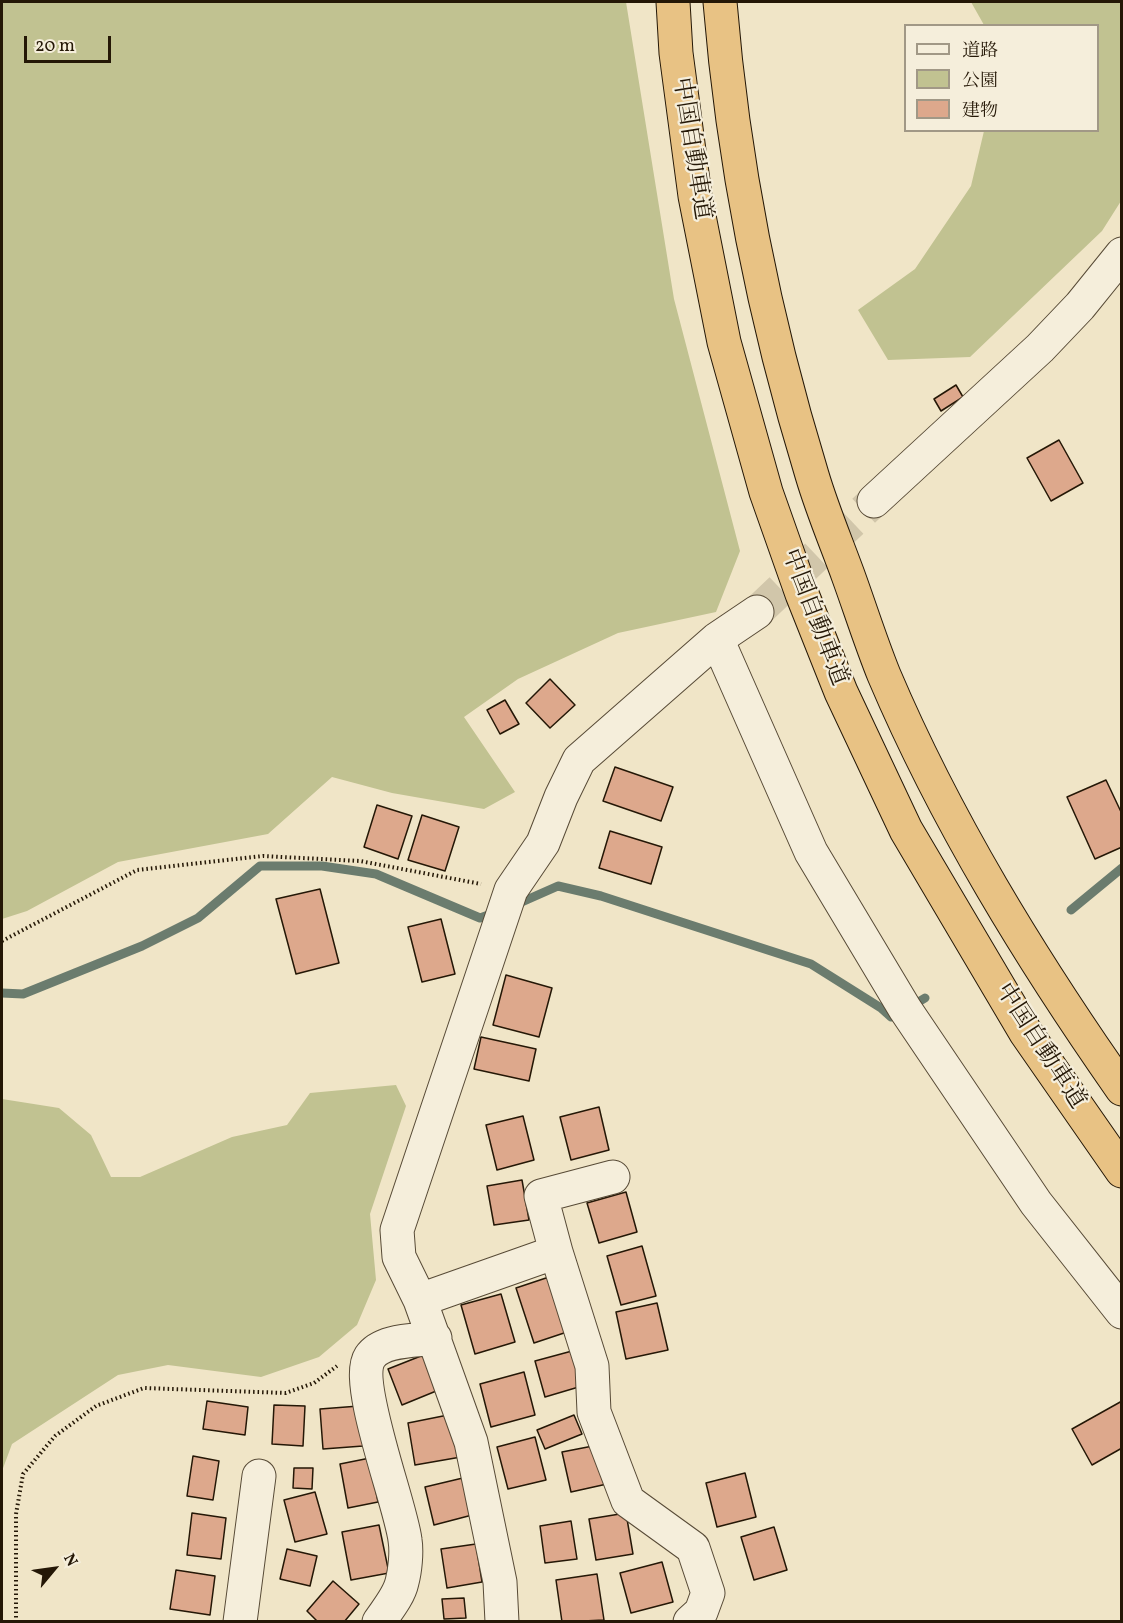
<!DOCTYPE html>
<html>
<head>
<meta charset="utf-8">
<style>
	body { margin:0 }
	#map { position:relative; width:1123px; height:1623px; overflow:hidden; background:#f0e5c7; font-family:Vollkorn,"Noto Serif JP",serif }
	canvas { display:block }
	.frame { position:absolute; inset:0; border:3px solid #241706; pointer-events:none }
	.legend { position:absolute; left:904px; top:24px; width:195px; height:108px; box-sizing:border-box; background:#f5eedb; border:2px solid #a19886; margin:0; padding:8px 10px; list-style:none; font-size:18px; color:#241706 }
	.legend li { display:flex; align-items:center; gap:12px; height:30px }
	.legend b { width:30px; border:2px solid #a19886 }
	.north { position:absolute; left:24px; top:1539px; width:60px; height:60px; -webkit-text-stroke:4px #f5eedb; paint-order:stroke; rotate:61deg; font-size:16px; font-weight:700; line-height:24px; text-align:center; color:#241706 }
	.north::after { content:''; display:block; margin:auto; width:21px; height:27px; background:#241706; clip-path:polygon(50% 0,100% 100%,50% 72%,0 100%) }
	.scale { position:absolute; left:24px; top:36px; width:87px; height:27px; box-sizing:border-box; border:3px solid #241706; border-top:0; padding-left:8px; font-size:18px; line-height:21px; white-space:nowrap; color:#241706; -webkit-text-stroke:4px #f5eedb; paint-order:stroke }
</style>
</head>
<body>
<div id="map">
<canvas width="1123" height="1623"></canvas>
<div class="frame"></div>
<ul class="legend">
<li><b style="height:8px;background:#f5eedb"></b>道路</li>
<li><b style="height:16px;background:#c1c291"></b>公園</li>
<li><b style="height:16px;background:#dda88c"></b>建物</li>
</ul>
<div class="north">N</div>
<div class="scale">20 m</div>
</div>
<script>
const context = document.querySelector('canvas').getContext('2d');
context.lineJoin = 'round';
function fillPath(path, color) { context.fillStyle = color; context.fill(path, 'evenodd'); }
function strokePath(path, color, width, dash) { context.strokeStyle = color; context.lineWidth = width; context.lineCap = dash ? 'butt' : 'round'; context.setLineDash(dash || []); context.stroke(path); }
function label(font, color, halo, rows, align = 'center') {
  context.font = font + ' Vollkorn,"Noto Serif JP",serif'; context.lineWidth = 4.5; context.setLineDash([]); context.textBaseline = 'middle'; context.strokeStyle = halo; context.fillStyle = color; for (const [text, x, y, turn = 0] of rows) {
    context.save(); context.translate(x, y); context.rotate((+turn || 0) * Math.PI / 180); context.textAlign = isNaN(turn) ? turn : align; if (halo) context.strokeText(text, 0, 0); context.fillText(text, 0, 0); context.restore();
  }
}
fillPath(new Path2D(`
	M2,2H626L674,299L740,551L716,612L618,633L518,679L464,717L515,792L484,809L392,793L332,777L268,834L118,862L27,911L2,919Z
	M971,2H1121V201L1102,231L970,357L888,360L858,310L915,269L971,186L984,131L1098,130V26L984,25Z
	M396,1085L406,1106L370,1214L376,1280L357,1325L319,1357L261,1377L168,1365L118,1375L12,1444L2,1471V1099L59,1108L91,1135L111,1177H140L232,1137L287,1125L310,1093Z`), '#c1c291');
strokePath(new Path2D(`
	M515,905L558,886L601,896L811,964L881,1008L891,1017L898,1013
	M1071,910L1122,868
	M2,993L23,994L142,946L198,918L260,866H322L376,874L480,918L494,913
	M910,1007L925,998`), '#6b7c6e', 9);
const building = new Path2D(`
	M956,385L963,397L941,411L934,399Z
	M1059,440L1083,483L1051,501L1027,458Z
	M550,679L575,705L550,728L526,703Z
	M505,700L519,724L500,734L487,710Z
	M615,767L673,787L661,821L603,801Z
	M1106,780L1122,814V847L1095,859L1067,797Z
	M377,805L412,816L398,859L364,847Z
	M422,815L459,827L445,871L408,860Z
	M610,831L662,847L651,884L599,868Z
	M320,889L339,963L296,974L276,899Z
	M441,919L455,974L422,982L408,927Z
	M506,975L552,988L539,1037L493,1025Z
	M481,1037L536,1049L529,1081L474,1069Z
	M599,1107L609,1150L571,1160L560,1117Z
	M523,1116L534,1160L497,1170L486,1125Z
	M522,1180L529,1220L494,1225L487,1186Z
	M626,1192L637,1232L599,1243L587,1203Z
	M642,1246L656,1296L621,1305L607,1256Z
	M552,1276L570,1331L534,1343L516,1288Z
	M501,1294L515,1342L475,1354L461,1305Z
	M657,1303L668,1350L626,1359L616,1312Z
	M572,1351L582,1386L545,1397L535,1361Z
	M431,1352L446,1387L402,1405L388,1369Z
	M524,1372L535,1415L491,1427L480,1384Z
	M207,1401L248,1407L245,1435L203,1429Z
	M1122,1401V1448L1092,1465L1072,1429Z
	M274,1405L305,1406L303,1446L272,1444Z
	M359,1406L363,1446L323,1449L320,1409Z
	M453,1414L461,1457L415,1465L408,1423Z
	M574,1415L582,1434L545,1449L537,1430Z
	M535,1437L546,1480L508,1489L497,1447Z
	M598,1445L607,1484L571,1492L562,1452Z
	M193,1456L219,1461L213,1500L187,1496Z
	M370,1458L378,1502L348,1508L340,1464Z
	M294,1468H313L312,1489L293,1488Z
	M745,1473L756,1517L717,1527L706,1483Z
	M467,1477L476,1514L434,1525L425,1487Z
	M315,1492L327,1534L295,1542L284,1500Z
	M192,1513L226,1518L221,1559L187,1555Z
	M626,1513L633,1554L596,1560L589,1519Z
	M571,1521L577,1559L545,1563L540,1526Z
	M379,1525L389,1573L351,1580L342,1532Z
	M774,1527L787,1570L754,1580L741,1537Z
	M476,1544L482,1582L447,1588L441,1549Z
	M287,1549L317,1556L310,1586L280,1579Z
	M662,1562L673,1602L631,1613L620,1573Z
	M176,1570L215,1576L210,1615L170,1609Z
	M597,1574L604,1620L562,1622L556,1580Z
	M333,1581L359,1604L344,1622H318L307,1611Z
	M464,1598L466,1618L444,1619L442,1599Z`);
fillPath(building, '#dda88c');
strokePath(building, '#241706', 1.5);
strokePath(new Path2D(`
	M757,612L874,501`), '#d1c6aa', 33, [33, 16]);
const minor = new Path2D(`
	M874,501L1040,348L1080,306L1122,254
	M717,639L811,852L905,1009L1036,1203L1122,1312
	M556,1252L541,1196L613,1177
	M420,1300L556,1252L592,1366L594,1412L628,1501L693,1548L708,1593L701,1612L690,1622
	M240,1622L259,1476
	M379,1622C387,1610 399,1596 402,1582C405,1571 407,1552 405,1540C401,1505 353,1383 370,1357C382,1339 416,1341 435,1338
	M502,1622L500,1582L471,1442L420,1300L399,1257L397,1230L511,890L543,843L561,797L579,760L717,639L757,612`);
const highway = new Path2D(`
	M673,2L676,53L695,196L724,342L766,492L802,594L841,692L906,830L1026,1033L1122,1171
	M720,2C733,162 765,322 812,475C822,509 836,542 848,575C860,608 871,643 884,675C946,821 1031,959 1122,1089`);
strokePath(minor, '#574a36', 35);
strokePath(highway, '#241706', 35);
strokePath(new Path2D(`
	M2,941L137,870L263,856L360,861L481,884
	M16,1622V1514L23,1474L55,1436L96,1406L144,1388L286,1393L314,1383L337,1366`), '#241706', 4, [1.5, 3]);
strokePath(minor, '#f5eedb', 33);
strokePath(highway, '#e8c284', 33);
label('24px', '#241706', '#f5eedb', [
	["中国自動車道",690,149,81],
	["中国自動車道",813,618,69],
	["中国自動車道",1039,1047,57]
]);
</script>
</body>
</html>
